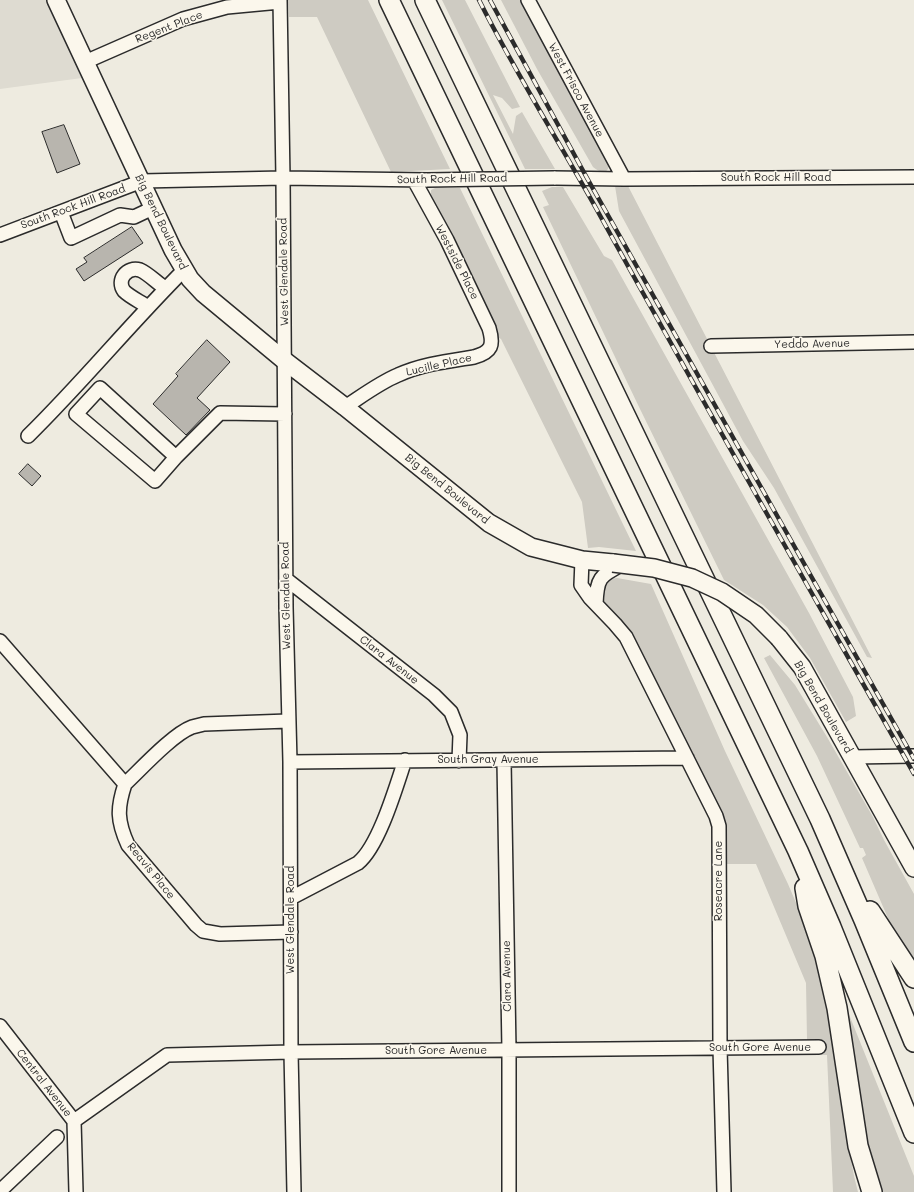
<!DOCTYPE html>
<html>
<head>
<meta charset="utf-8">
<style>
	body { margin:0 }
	canvas { display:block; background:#eeebe0 }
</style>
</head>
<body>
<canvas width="914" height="1192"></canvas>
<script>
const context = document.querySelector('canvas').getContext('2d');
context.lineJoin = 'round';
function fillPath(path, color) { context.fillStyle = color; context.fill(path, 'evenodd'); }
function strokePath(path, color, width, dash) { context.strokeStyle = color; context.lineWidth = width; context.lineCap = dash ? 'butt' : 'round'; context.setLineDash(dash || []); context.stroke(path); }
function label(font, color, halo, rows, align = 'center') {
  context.font = font + ' Mali,sans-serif'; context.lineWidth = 3; context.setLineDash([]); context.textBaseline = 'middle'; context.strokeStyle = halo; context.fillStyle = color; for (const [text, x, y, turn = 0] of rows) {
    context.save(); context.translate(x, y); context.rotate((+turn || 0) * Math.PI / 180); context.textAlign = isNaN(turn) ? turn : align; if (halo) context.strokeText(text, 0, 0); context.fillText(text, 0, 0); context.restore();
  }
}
fillPath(new Path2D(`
	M0,0H47L82,78L0,89Z`), '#dedbd1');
fillPath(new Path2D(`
	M288,0H368L450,169L391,172L317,17H289Z
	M442,0H465L520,107L512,109L502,98L493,95L513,134L516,116L522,112L555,169H525Z
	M501,0H523L609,159C610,173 604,176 593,167L537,69Z
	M615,186H628L872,658L867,657L774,488L743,441L619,211Z
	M552,187H563L604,256L612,260L809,613L853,697L856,716L846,722L810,658L787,627L763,605L724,580L640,409L543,207L549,205L542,191Z
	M435,188H460L636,551L599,547L588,548L582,502L501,339L497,337L487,310L431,196V190Z
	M617,578L651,584L725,751L788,884L820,959L838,1060L839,1094L854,1176L858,1192H833L827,1055H820L818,1040H807L806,983L756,864H727C726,843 725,823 717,803L634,642L610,612L600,594C604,584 606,579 617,578Z
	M770,655L795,685L827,737L873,817L884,840L914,894V970L900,946L862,858L866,855L863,848H860L817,756L764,658Z
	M842,997L914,1176V1192H878L871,1168Z`), '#cecbc2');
const building = new Path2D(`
	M64,125L80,164L57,173L42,132Z
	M132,227L143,243L84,281L76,269L87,262L84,258Z
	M207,340L230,362L197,398L210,410L186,435L153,404L178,376L176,374Z
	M28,464L41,476L32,486L19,474Z`);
fillPath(building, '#b8b5ae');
strokePath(building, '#2b2b2b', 1);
const minor = new Path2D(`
	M280,0L283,178L286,607L290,762L291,1052L294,1192
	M528,0L624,179
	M85,62L183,19L227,7L280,2
	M554,178L624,179L914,177
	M61,212L71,238L120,215L134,217L153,208
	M0,235L142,181L283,178L427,180
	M148,307C141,302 130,297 124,291C116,280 127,266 140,270C149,274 157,283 165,288
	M711,346L914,342
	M345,407C362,396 379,383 398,375C422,364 449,361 474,357C492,352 494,345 489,328L447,240L414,180
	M28,436C82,383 130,324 184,270
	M176,457L155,481L76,414L100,388L176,457L220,413L285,414
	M582,560L581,585L590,598L615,624L626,637L716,816L719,826L720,1048L724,1192
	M286,579L434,695L451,712L460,735L459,761
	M596,604C597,577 600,576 623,564
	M0,641L125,784C117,808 117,821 128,845L196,925L203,931L220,934L291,932
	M852,757L914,756
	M504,761L509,1050V1192
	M290,762C422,760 555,760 687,758
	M125,784C141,769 173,734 192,727C196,726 200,725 204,724L288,721
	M291,898L358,863C379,846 396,787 405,760
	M0,1026L74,1121
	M74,1121L167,1055L291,1052L819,1047
	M74,1121L76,1192
	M0,1191L57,1137`);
const major = new Path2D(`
	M56,0L173,250L190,279L203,293L285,361L345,407L489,523L531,547L582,560L613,563
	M779,638L802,667L914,868`);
const highway = new Path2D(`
	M389,0L798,851L831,927L914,1133
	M425,0L820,819L864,920L914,1042
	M805,888L808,906L825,956L837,1008L858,1146L872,1192
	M870,911L914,978`);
strokePath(minor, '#2b2b2b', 16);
strokePath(major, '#2b2b2b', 20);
strokePath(highway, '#2b2b2b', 22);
strokePath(minor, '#fbf7ec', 13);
strokePath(major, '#fbf7ec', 17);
strokePath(highway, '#fbf7ec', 19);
const rail = new Path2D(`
	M479,0C515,72 558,140 597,210C701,399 808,586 914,774
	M490,0L587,178L914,759`);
strokePath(rail, '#2b2b2b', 4.5);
strokePath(rail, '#fbf7ec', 3, [9]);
const minorBridge = new Path2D(`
	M427,180L554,178`);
const majorBridge = new Path2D(`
	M613,563L654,568L692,578L722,592L756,615L779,638`);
strokePath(minorBridge, '#2b2b2b', 16, []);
strokePath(majorBridge, '#2b2b2b', 20, []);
strokePath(minorBridge, '#fbf7ec', 13);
strokePath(majorBridge, '#fbf7ec', 17);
label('11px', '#2b2b2b', '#fbf7ec', [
	["Regent Place",169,27,-21],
	["West Frisco Avenue",576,90,62],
	["South Rock Hill Road",776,178],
	["South Rock Hill Road",452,179,-1],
	["South Rock Hill Road",73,207,-20],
	["Big Bend Boulevard",161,222,64],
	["Westside Place",457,262,63],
	["West Glendale Road",284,272,-91],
	["Yeddo Avenue",812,344,-1],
	["Lucille Place",439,365,-13],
	["Big Bend Boulevard",447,489,39],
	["West Glendale Road",286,596,-91],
	["Clara Avenue",389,660,38],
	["Big Bend Boulevard",823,707,60],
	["South Gray Avenue",488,760],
	["Reavis Place",151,871,51],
	["Roseacre Lane",719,881,-90],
	["West Glendale Road",291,920,-90],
	["Clara Avenue",507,976,-91],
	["South Gore Avenue",760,1048],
	["South Gore Avenue",436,1051],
	["Central Avenue",44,1083,52]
]);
</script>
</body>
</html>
